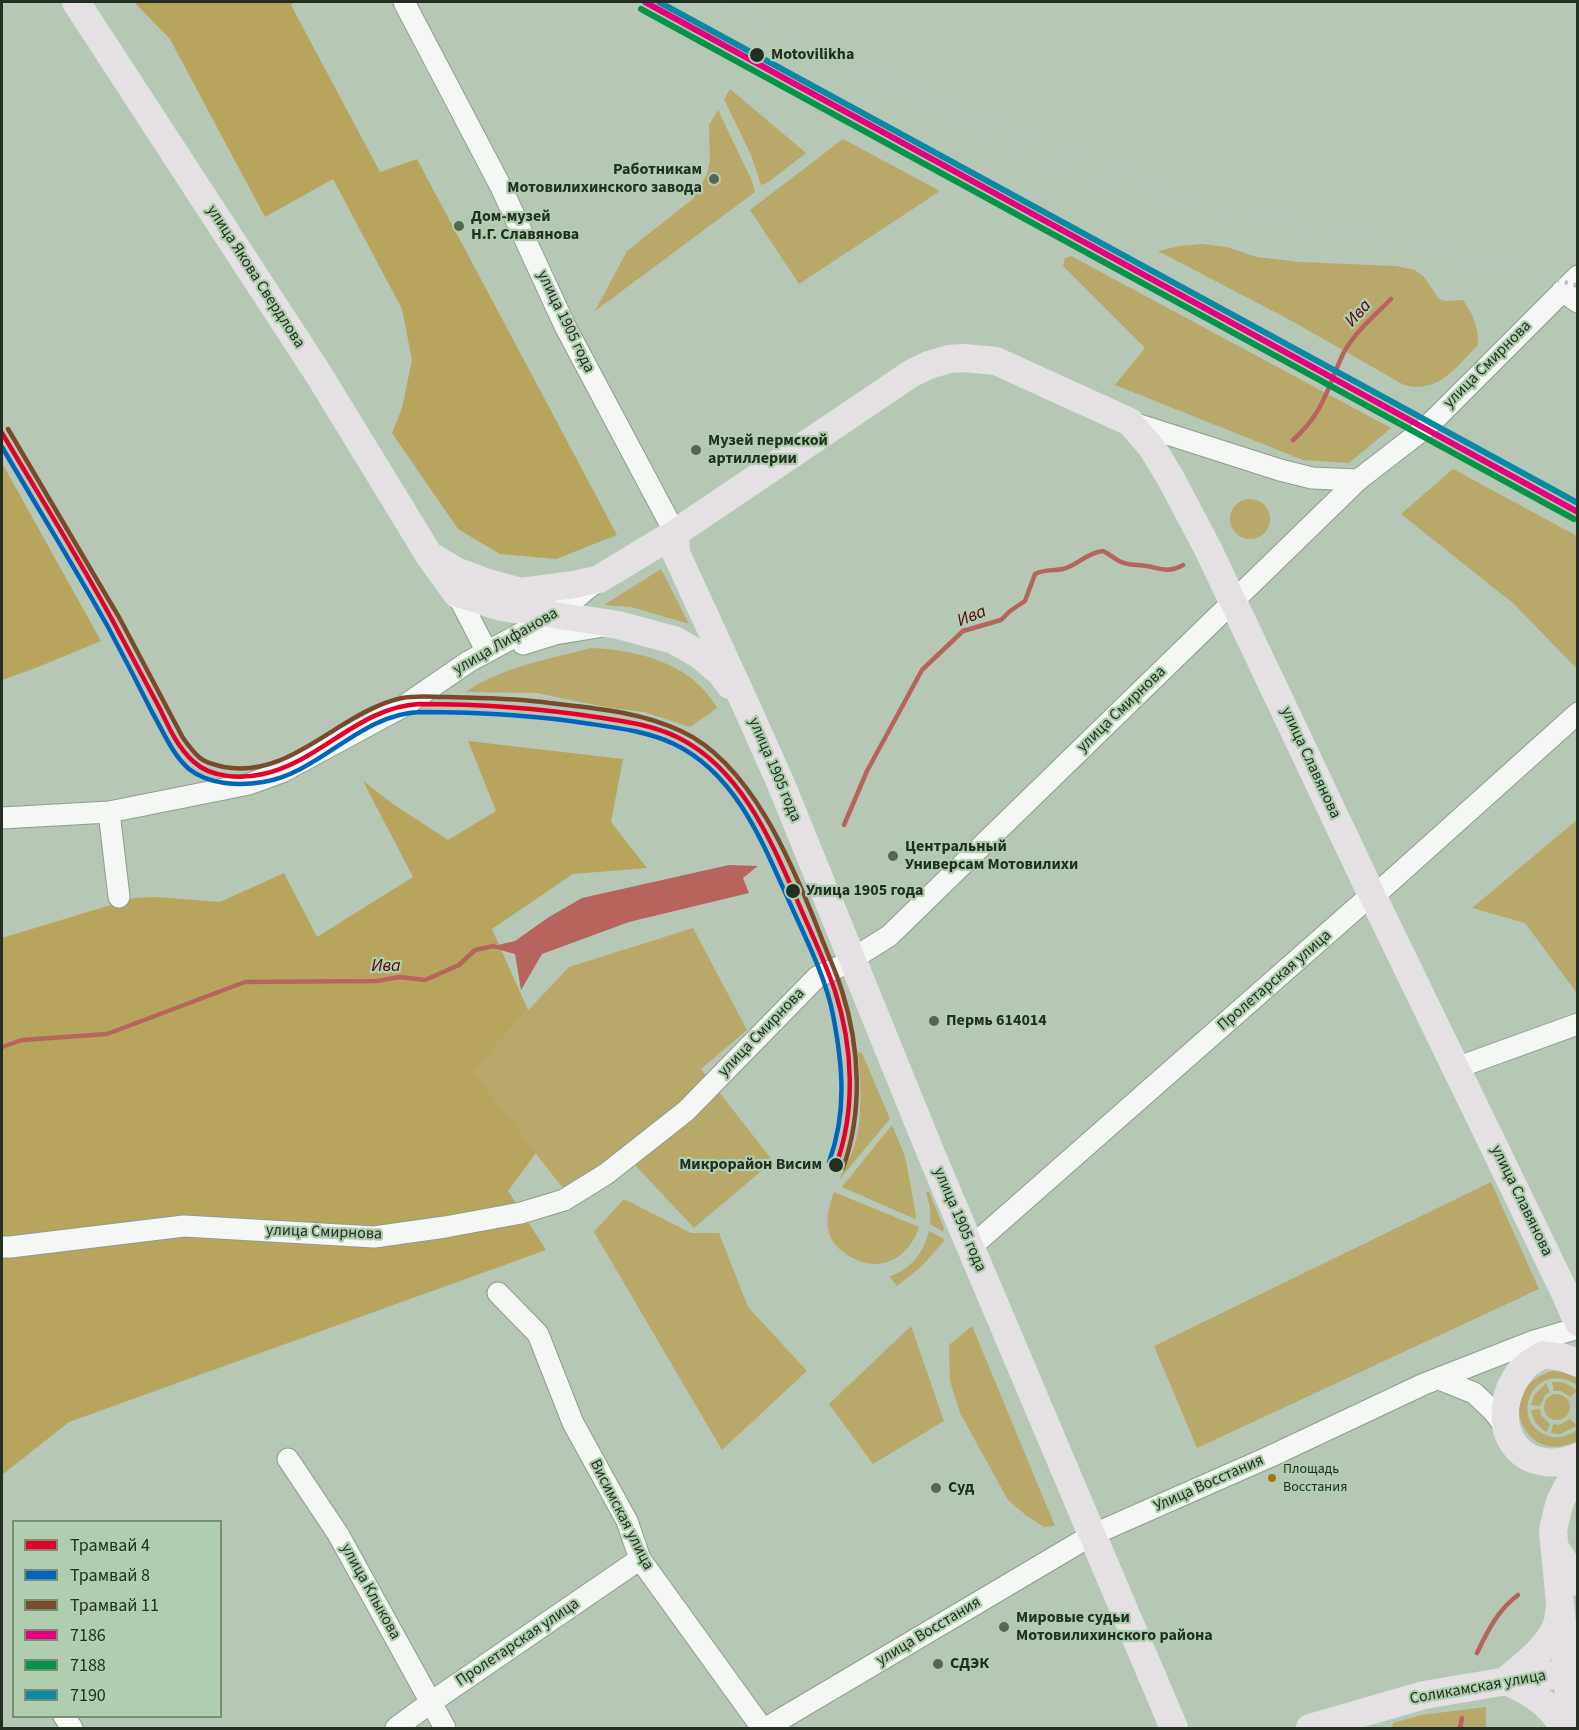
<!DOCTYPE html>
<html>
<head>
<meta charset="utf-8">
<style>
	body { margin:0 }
	#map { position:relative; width:1579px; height:1730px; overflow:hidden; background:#b6c7b6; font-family:"Source Sans 3",sans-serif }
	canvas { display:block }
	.frame { position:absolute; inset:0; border:3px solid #242f23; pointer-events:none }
	.legend { position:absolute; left:12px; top:1520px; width:210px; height:198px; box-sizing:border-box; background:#b0ceaf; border:2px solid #788e77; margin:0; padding:8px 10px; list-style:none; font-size:18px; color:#242f23 }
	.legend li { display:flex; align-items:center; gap:12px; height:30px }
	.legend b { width:30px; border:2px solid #788e77 }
</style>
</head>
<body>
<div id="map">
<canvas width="1579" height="1730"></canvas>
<div class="frame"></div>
<ul class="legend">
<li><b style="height:8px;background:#e4002b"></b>Трамвай 4</li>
<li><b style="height:8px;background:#0065bd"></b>Трамвай 8</li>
<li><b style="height:8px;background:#7a4b2a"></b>Трамвай 11</li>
<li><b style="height:8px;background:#e5007d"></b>7186</li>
<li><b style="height:8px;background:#05944a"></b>7188</li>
<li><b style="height:8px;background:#098aa3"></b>7190</li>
</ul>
</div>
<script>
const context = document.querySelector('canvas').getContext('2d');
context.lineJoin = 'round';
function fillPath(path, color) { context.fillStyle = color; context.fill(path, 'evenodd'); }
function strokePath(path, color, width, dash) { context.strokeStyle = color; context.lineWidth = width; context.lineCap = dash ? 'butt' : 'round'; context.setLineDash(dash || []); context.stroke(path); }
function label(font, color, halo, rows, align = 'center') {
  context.font = font + ' "Source Sans 3",sans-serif'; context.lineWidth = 4.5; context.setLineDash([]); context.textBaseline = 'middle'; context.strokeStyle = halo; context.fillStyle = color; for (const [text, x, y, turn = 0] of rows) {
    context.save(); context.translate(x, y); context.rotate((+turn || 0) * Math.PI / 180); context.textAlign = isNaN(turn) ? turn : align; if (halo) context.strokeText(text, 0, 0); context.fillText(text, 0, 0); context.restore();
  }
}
fillPath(new Path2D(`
	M730,89L806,153L767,183L761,185L751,155L724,99Z
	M718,110L752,181L755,192L595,311L627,251L694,198L707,174L710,161L709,125Z
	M843,139L940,191L799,284L750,210Z
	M1202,244L1227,247L1257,257L1299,262L1396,266L1415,270L1424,277L1439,299L1446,301L1463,300C1473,315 1479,327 1478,345C1456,367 1439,394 1404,385L1290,320L1158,251L1180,246Z
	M1071,256L1391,428L1349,463L1303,460L1115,385L1145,348L1063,266L1065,258Z
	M1453,469L1577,536V669L1514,604L1401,514Z
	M1230 519a20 20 0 1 1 40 0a20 20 0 1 1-40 0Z
	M661,569L689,624L631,607L604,605Z
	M591,648C638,650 692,663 717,708L690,727L644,712L611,708L537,693L466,692C497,668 554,658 591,648Z
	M1577,820L1578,992H1576L1525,923L1472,908Z
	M693,928L747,1030L701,1069L773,1161L694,1228L622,1151L566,1192L471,1071L569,967Z
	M858,1052L862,1053L890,1119L839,1180C843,1170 849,1160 853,1150C864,1119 860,1084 858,1052Z
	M892,1125L905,1156L916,1215L915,1219L842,1187Z
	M1491,1182L1539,1289L1197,1448L1154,1346Z
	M834,1192L919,1227C908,1261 877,1275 846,1254C838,1248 831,1242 829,1232C825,1217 830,1205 834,1192Z
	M926,1192H929L944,1228L943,1232L930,1224V1208Z
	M624,1199L691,1233H719L748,1307L807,1371L722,1450L594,1232Z
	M929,1231L943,1238L944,1241L921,1267L897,1286L889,1276C910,1271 924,1252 929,1231Z
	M911,1326L944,1421L873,1464L829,1404Z
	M972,1326L1055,1526L1044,1527L1027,1516L1008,1500L960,1413L950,1381L949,1345Z
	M1552,1371L1564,1372L1576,1376L1577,1385C1534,1358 1508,1420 1546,1435C1558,1440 1568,1436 1577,1430V1441C1524,1468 1491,1389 1552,1371Z
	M1552,1382C1562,1381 1569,1384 1577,1391L1570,1397L1561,1391H1554Z
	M1546,1383L1550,1392L1545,1395L1540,1406L1531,1405L1534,1395Z
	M1544 1407a13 13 0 1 1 26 0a13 13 0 1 1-26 0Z
	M1540,1409L1541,1415L1550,1424L1547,1432C1537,1427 1533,1420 1531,1410Z
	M1570,1419L1576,1425L1575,1427L1560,1434L1551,1433L1553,1424L1559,1425Z
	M1486,1707V1728H1392L1393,1723L1421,1715Z`), '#b8a86a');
fillPath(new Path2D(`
	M134,2H295L291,5L380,172L417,159L617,535L556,559L500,554L458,529L392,433L402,408L412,360L402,309L333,179L265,217L170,39Z
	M2,463L101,641L38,667L2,680Z
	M468,741L623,759L611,822L647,868L573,874L492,929L528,1010L472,1071L536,1153L508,1191L546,1250L69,1422L2,1475V938L134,898L155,897L220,902L284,873L317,937L413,877L363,781L393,804L448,840L496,811Z`), '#b7a55d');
fillPath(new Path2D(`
	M729,865L758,866L743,878L749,893L629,922L542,954L521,990L515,954L489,947L515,941L549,917L582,898Z`), '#b7635e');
strokePath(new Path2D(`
	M1293,440C1325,412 1327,387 1344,352C1355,332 1375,315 1391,299
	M844,825L867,771L922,670L963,631L1001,620L1010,611L1025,601L1035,574C1044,569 1054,571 1063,569C1078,565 1086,553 1103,551C1109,554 1114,558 1119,561C1128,566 1137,564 1147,566C1161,569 1169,573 1183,565
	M2,1047L22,1040L107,1034L245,982L377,981L400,977L425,980L459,965L475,950L494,946
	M1477,1653C1488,1630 1498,1610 1518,1595
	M1460,1728L1462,1718`), '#b7635e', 4.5);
const minor = new Path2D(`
	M404,2L501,187L565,326L675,533
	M1562,291L1578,302
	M1130,422L1280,470L1312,478L1358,480
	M457,594L487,652
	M523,644L555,634L598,627
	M109,812L119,897
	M2,818L109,812L249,784L282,772L404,706L468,662L555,615L598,580
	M1456,1068L1578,1024
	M2,1247H10L184,1226L374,1237L445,1227L521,1213L564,1200L606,1174L686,1111L817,977L841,966L889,936L1358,480L1424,429L1438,416L1578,276
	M971,1247L1362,903L1383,888L1578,713
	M498,1293L538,1334L573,1423L627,1521L640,1559L762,1728
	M1439,1379L1474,1393L1493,1411L1505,1426
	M288,1459L338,1534L445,1728
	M64,1716L72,1728
	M396,1728L430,1703L640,1559
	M766,1728L1092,1535L1269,1457L1424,1384L1534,1341L1578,1328`);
const major = new Path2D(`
	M76,2L319,375L429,555L457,594L502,607L618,625L674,640L700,655L720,672L730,685
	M675,533L676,553L748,710L781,784L932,1156L1174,1728
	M429,555L456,571L488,583L521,592L574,585L599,579L675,533L912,373L929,365L949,359L964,358L996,361L1130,422L1151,446L1170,477L1208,549L1372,895L1566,1295L1578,1323
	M1578,1363L1562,1357L1543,1354C1537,1358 1529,1362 1524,1367C1482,1415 1513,1482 1578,1457
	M1555,1548L1578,1582
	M1505,1681C1524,1665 1559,1640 1559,1613
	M1505,1681C1528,1689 1553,1706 1563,1728
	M1310,1728L1424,1695L1501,1682L1578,1672
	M1572,1728L1553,1531C1558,1505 1561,1493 1578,1473`);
strokePath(minor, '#8f9c8f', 23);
strokePath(major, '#dee6de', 28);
strokePath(minor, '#f4f7f4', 21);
strokePath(major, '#e4e0e4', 26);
strokePath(new Path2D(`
	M837,998C841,1011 847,1023 851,1036C861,1071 862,1116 851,1150C843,1178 816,1205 829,1236C843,1274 902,1279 919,1239C929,1215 916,1187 910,1163
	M875,1076L914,1170
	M825,1190C804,1234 826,1277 878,1276`), '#bcc0bc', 1.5);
strokePath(new Path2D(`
	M717,2L746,18L1037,162L1088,181L1144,195L1470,258L1509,266L1578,286
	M854,63C890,76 923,94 959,108C1031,138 1104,165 1178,189`), '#bcc0bc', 4.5, [3, 6]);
strokePath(new Path2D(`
	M645,2L1578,512`), '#e5007d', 6);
strokePath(new Path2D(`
	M641,9L1574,519`), '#05944a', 6);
strokePath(new Path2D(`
	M659,2L1578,503`), '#098aa3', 6);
strokePath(new Path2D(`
	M2,433C40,497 80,560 115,625C130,653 145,681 160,709C169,728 178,748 194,762C211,778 242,779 263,774C320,762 359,707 419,704C479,704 537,708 596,717C623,721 653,725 679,738C739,768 769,836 795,895C808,927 824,958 835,991C853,1047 856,1110 836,1165`), '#e4002b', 4.5);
strokePath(new Path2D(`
	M2,447C37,507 74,566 108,627C123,655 138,684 152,712C163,731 172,754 189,769C209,785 240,786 263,782C320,773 360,714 420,712C477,712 534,715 591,724C619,728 649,732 674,744C739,775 765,849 793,910C808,943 826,979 833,1015C843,1066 847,1113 829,1162`), '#0065bd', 4.5);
strokePath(new Path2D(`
	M8,429L120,619L183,738C188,745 193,752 200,758C206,763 215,765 224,767C293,779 338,712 402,698C417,695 433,697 448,697C482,698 516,698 550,703C594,708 641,712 681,731C751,763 793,865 820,934C827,953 836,971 842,991C860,1048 863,1112 843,1168`), '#7a4b2a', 4.5);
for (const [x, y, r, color] of [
	[757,55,8,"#242f23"],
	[714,179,6,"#576456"],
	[459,226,6,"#576456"],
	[696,450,6,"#576456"],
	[893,856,6,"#576456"],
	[793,891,8,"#242f23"],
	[934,1021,6,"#576456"],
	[836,1165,8,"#242f23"],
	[1272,1478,5,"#a3760e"],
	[936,1488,6,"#576456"],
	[1004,1627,6,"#576456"],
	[938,1664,6,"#576456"]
]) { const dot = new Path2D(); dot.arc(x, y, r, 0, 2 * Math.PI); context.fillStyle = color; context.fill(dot); strokePath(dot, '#b0ceaf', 2); }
label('14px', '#242f23', '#b0ceaf', [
	["Площадь",1283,1470],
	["Восстания",1283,1488]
], 'left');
label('bold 16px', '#242f23', '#b0ceaf', [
	["Motovilikha",771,55],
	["Улица 1905 года",806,891],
	["Микрорайон Висим",822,1165,"right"]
], 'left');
label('bold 16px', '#242f23', '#b0ceaf', [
	["Работникам",702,170,"right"],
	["Мотовилихинского завода",702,188,"right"],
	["Дом-музей",471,217],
	["Н.Г. Славянова",471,235],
	["Музей пермской",708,441],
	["артиллерии",708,459],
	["Центральный",905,847],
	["Универсам Мотовилихи",905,865],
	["Пермь 614014",946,1021],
	["Суд",948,1488],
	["Мировые судьи",1016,1618],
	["Мотовилихинского района",1016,1636],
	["СДЭК",950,1664]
], 'left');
label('16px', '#242f23', '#b0ceaf', [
	["улица Якова Свердлова",255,277,57],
	["улица 1905 года",565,322,64],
	["улица Смирнова",1488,365,-45],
	["улица Лифанова",506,642,-30],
	["улица Смирнова",1122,710,-44],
	["улица Славянова",1310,763,65],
	["улица 1905 года",774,770,67],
	["Пролетарская улица",1275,981,-41],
	["улица Смирнова",762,1033,-46],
	["улица Славянова",1521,1201,64],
	["улица 1905 года",959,1220,67],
	["улица Смирнова",324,1233,2],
	["Улица Восстания",1209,1484,-24],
	["Висимская улица",621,1515,63],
	["улица Клыкова",370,1592,61],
	["улица Восстания",929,1632,-31],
	["Пролетарская улица",518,1643,-34],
	["Соликамская улица",1478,1688,-10]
]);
label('italic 18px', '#58020a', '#b0ceaf', [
	["Ива",1359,314,-48],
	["Ива",972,617,-22],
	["Ива",386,967]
]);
</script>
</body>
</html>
